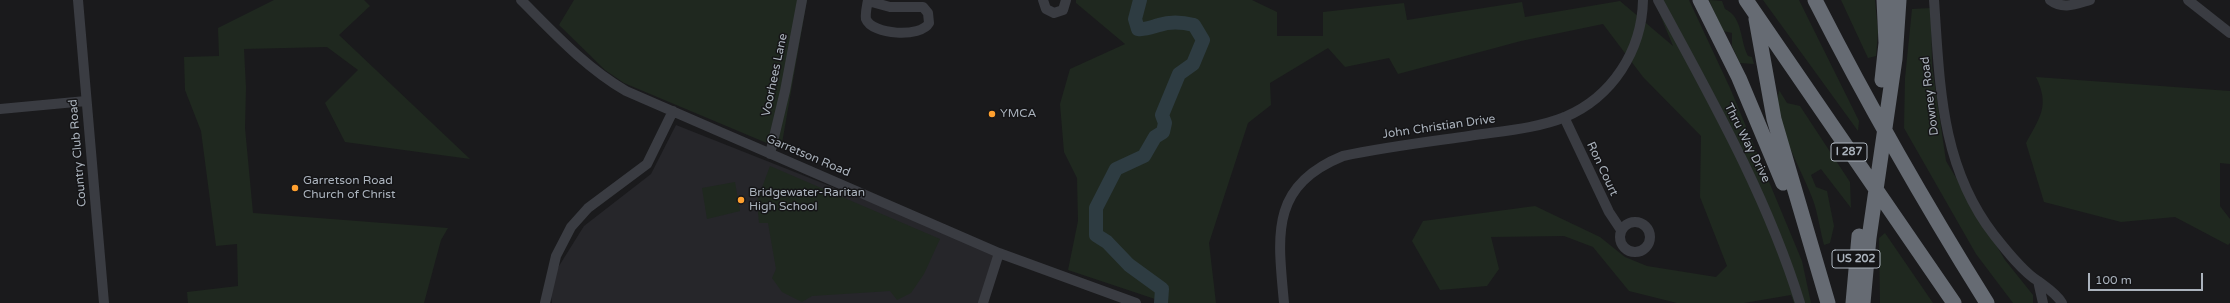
<!DOCTYPE html>
<html>
<head>
<meta charset="utf-8">
<style>
	body { margin:0 }
	#map { position:relative; width:2230px; height:303px; overflow:hidden; background:#1a1a1c; font-family:"Varela Round",sans-serif }
	canvas { display:block }
	.scale { position:absolute; left:2088px; top:273px; width:115px; height:18px; box-sizing:border-box; border:2px solid #abb3bd; border-top:0; padding-left:5px; font-size:12px; line-height:14px; white-space:nowrap; color:#abb3bd; -webkit-text-stroke:3px #151517; paint-order:stroke }
</style>
</head>
<body>
<div id="map">
<canvas width="2230" height="303"></canvas>
<div class="scale">100 m</div>
</div>
<script>
const context = document.querySelector('canvas').getContext('2d');
context.lineJoin = 'round';
function fillPath(path, color) { context.fillStyle = color; context.fill(path, 'evenodd'); }
function strokePath(path, color, width, dash) { context.strokeStyle = color; context.lineWidth = width; context.lineCap = dash ? 'butt' : 'round'; context.setLineDash(dash || []); context.stroke(path); }
function label(font, color, halo, rows, align = 'center') {
  context.font = font + ' "Varela Round",sans-serif'; context.lineWidth = 3; context.setLineDash([]); context.textBaseline = 'middle'; context.strokeStyle = halo; context.fillStyle = color; for (const [text, x, y, turn = 0] of rows) {
    context.save(); context.translate(x, y); context.rotate((+turn || 0) * Math.PI / 180); context.textAlign = isNaN(turn) ? turn : align; if (halo) context.strokeText(text, 0, 0); context.fillText(text, 0, 0); context.restore();
  }
}
fillPath(new Path2D(`
	M676,125L999,253L986,303H552L549,282L584,226L651,174Z`), '#26262a');
fillPath(new Path2D(`
	M274,0H364L370,6L339,35L470,159L345,142L325,103L358,70L327,47L244,49L246,88L245,128L253,213L448,228L441,240L424,303H188L187,292L238,286L237,244L216,246L201,131L185,90L184,57L219,56L218,28Z
	M574,0H807L781,149L624,83L605,70L559,25Z
	M1076,0H1252L1277,12V36H1323V12L1404,3L1407,20L1522,2L1525,17L1620,1L1673,46L1654,0H1689L1730,88L1802,261L1811,303H1794L1791,295L1744,303H1677L1629,291L1593,247L1564,236L1491,237L1499,269L1487,286L1440,290L1412,241L1423,221L1535,206L1600,237L1625,257L1647,266L1716,277L1727,266L1700,197L1701,136L1643,77L1603,24L1521,41L1398,74L1389,58L1345,67L1328,48L1270,83L1271,105L1248,123L1209,243L1216,303H1167L1068,270L1078,221L1077,178L1064,152L1060,104L1070,69L1125,44L1076,3Z
	M1709,0L1722,1L1725,9C1743,17 1740,41 1748,56L1752,57L1754,64L1740,63L1732,46V33L1723,31Z
	M1763,0H1799L1859,121L1858,131Z
	M1841,0H1875L1878,32L1876,56L1868,58Z
	M1931,8L1932,66L1946,161L2005,260L2033,295V303H2013L1976,254L1904,128L1905,78L1912,9Z
	M2036,77L2230,91V164L2220,163V206L2230,219V243L2228,245L2175,217L2121,222L2044,202L2026,143C2040,117 2050,106 2036,77Z
	M1779,90L1787,103L1800,106L1850,182L1851,208L1821,169L1811,175L1816,187L1827,191L1834,226L1830,243L1824,245C1820,230 1818,214 1813,200C1802,169 1772,123 1779,90Z
	M770,166L940,239L924,274L911,293L897,300L890,291L812,296L802,302L782,292L772,278L776,269L768,223H759L757,201Z
	M735,182L740,211L707,219L702,188Z
	M1885,233L1933,303H1880L1879,238Z`), '#1f281f');
strokePath(new Path2D(`
	M1140,0L1135,19L1138,29C1146,30 1152,27 1159,25C1171,21 1182,22 1194,25L1203,40L1193,64L1179,74L1162,115L1165,123L1163,132L1155,137L1144,156L1116,169L1096,208V235L1107,242L1129,265L1162,289L1161,303`), '#2e3c42', 14);
strokePath(new Path2D(`
	M78,0L104,303
	M521,0C554,33 585,67 626,91L999,253L1136,303
	M1043,0L1046,9L1054,13L1063,10L1066,0
	M1658,0C1711,98 1767,196 1800,303
	M1934,0C1940,84 1940,165 1994,235C2005,249 2023,272 2038,281C2047,288 2056,293 2062,303
	M2050,0C2063,10 2076,4 2090,0
	M2188,0L2230,33
	M868,1L890,7H923L928,13L929,23C921,38 872,35 866,19C865,13 867,6 868,0
	M0,109L86,101
	M1564,117L1609,212L1621,230
	M770,154L785,91L802,0
	M1620 237a15 15 0 1 1 30 0a15 15 0 1 1-30 0Z
	M2038,281L2043,303
	M545,303L556,256L571,227L588,208L647,164L673,111
	M983,303L999,253
	M1284,303C1278,236 1269,186 1343,156C1385,147 1427,142 1469,136C1501,131 1535,129 1565,117C1612,97 1642,51 1643,0`), '#3a3c42', 10);
strokePath(new Path2D(`
	M1700,0L1739,78L1783,183
	M1746,0L1954,303
	M1815,0C1868,104 1925,204 1987,303
	M1756,19L1774,119L1828,303
	M1882,80L1886,43L1884,0
	M1853,303L1859,236
	M1863,303L1869,238L1895,59L1899,0`), '#666b73', 15);
for (const [x, y, r, color] of [
	[992,114,4,"#ffa02f"],
	[295,188,4,"#ffa02f"],
	[741,200,4,"#ffa02f"]
]) { const dot = new Path2D(); dot.arc(x, y, r, 0, 2 * Math.PI); context.fillStyle = color; context.fill(dot); strokePath(dot, '#151517', 1.5); }
for (const [x, y, w] of [
	[1849,152,36],
	[1856,259,48]
]) { const box = new Path2D(); box.roundRect(x - w / 2, y - 9, w, 18, 3); context.fillStyle = '#151517'; context.fill(box); strokePath(box, '#abb3bd', 1); }
label('bold 11px', '#abb3bd', null, [
	["I 287",1849,152],
	["US 202",1856,259]
]);
label('12px', '#abb3bd', '#151517', [
	["Voorhees Lane",775,75,-78],
	["Downey Road",1930,96,-97],
	["John Christian Drive",1439,127,-8],
	["Thru Way Drive",1747,143,63],
	["Country Club Road",78,153,-95],
	["Garretson Road",808,156,23],
	["Ron Court",1602,169,65]
]);
label('12px', '#abb3bd', '#151517', [
	["YMCA",1000,114],
	["Garretson Road",303,181],
	["Church of Christ",303,195],
	["Bridgewater-Raritan",749,193],
	["High School",749,207]
], 'left');
</script>
</body>
</html>
